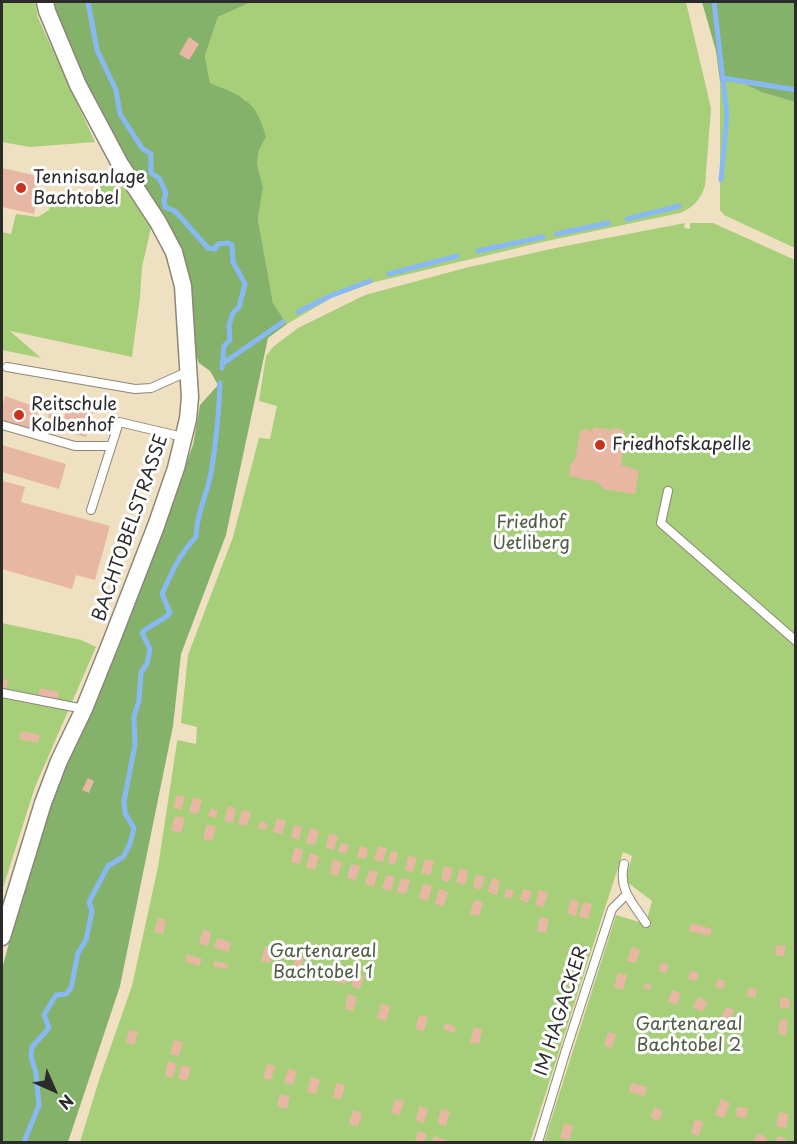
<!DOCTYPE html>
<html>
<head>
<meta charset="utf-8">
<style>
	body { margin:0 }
	#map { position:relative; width:797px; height:1144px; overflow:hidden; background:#efe0c1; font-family:"Playpen Sans",sans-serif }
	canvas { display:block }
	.frame { position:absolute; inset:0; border:3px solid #2b2b2b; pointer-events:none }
	.north { position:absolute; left:24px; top:1060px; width:60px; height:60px; -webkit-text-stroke:4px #fff; paint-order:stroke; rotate:135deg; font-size:16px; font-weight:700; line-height:24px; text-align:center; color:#2b2b2b }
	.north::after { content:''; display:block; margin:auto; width:21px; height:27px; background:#2b2b2b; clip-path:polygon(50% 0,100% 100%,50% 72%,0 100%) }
</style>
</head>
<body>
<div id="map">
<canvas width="797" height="1144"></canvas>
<div class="frame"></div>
<div class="north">N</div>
</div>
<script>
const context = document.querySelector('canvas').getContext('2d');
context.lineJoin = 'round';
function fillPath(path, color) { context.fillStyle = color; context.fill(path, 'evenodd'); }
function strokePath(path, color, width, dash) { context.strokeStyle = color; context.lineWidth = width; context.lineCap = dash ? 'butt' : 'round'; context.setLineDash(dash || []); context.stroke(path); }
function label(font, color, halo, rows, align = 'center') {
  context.font = font + ' "Playpen Sans",sans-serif'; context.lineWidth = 6; context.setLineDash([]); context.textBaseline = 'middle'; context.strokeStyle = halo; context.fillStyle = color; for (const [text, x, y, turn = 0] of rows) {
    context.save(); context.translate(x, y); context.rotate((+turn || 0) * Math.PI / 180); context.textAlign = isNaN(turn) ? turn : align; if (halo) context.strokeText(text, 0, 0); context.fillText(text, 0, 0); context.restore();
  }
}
fillPath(new Path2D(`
	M2,2H35L38,18L95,142L30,147L2,142Z
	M257,2H686L711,108L705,186C700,200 694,207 680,213L547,241L375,282L333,297L287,324L273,303L258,219L263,187L257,164L259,150L266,137L245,99L210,83L205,56L218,17L249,3Z
	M720,81L745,84L761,92L795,102V248L724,215L720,210Z
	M101,183L125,188L151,228L142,267L140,297L132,357L10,331L41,358L2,350V232L11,234L16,214L38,217L49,210L53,193L97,198Z
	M685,223L684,228L690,229V223H713L795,260V1142H544L616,915L646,924V923L652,901L627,882V875L632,856L623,852L530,1142H80L100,1077L132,986L158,867L177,742L178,740L196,744L197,727L181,723L188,655L233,537L259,438L270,439L277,406L259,401L266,356L273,347L298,328L365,295L465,268L560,247Z
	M2,623L81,640L96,647L35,787L2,891Z`), '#a7cf7a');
fillPath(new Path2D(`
	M52,2H257L249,3L218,17L205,56L210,83C244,97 256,100 266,137L259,150L257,164L263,187L258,219L273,303L287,324L268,338L226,535L181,654L173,726L120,986L68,1142H2V969L24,886L48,812L71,755L109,670L165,521L193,445L200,405L218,385L210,371L199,363L196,355L191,287L180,250L126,159L77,68Z
	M702,2H795V102L761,92L745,84L720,81L716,51Z`), '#85b26a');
strokePath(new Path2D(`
	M88,2L97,50L116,90L120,114L142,148L151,154V173L159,178L166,193L164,200L165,207L175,211L208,248L215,249L218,244L228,243L232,245L233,262L245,284L239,307L233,313L229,325L230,340L224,346L222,368
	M714,2L727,115L721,180
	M723,78L796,90
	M627,219L679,206
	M557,234L608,223
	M478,251L543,237
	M389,274L457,256
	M298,312L330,296L370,281
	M222,364L283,322
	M24,1142L39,1105L36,1073L31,1056L32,1047L49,1028L44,1015L56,995L66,994L71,988L78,953L86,940L92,911L89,902L108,866L123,857L130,844L134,828L125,813L124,801L135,745L134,716L139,701L141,672L147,664L150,649L142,633C150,624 162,622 170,613L162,594C171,574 180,553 196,537C196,515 207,495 211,473C216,443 219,413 220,383`), '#88b9f4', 5);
fillPath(new Path2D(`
	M189,37L199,44L189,60L179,54Z
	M2,168L42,177L34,214L2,207Z
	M5,396L39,408L32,431L2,421V408Z
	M69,399L96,403L86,437L46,426L49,413L64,418Z
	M594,427L611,430L616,428L625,431L621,465L639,470L635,494L604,489L597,482L569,476L571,463L575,460L580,432L584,429L592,431Z
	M2,445L66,464L59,489L2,472Z
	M3,481L25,487L21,502L110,526L95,580L76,575L72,589L2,569V488Z
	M2,679L8,680L6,689L2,688Z
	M40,688L59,692L57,701L38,696Z
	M21,731L40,735L38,743L19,739Z
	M88,778L94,781L89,793L82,790Z
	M177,795L185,797L181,810L173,807Z
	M193,797L202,800L198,814L189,812Z
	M228,806L236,809L233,823L224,821Z
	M211,808L218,811L216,818L208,816Z
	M242,810L251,812L247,826L238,824Z
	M175,816L185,818L181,833L171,830Z
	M277,818L286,821L282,834L273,832Z
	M260,821L268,824L266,830L258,828Z
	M207,824L216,827L212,841L203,839Z
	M294,825L302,827L299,840L291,837Z
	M310,828L319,831L315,845L306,843Z
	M329,833L338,836L334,850L326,848Z
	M341,843L349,845L346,854L338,851Z
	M360,846L368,848L366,859L357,857Z
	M378,846L387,848L383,862L374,860Z
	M295,847L303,850L300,864L291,862Z
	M391,851L398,853L395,865L388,863Z
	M310,853L319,856L315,870L306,867Z
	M408,855L417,858L413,872L405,870Z
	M333,859L342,862L338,876L330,874Z
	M425,859L434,861L430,875L421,873Z
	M351,864L360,866L356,880L347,878Z
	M444,866L453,868L449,882L441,880Z
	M460,868L468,871L465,885L456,882Z
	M369,870L378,872L374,887L365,884Z
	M386,875L395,877L391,891L382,889Z
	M476,875L485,877L481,890L473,887Z
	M401,878L410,880L406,894L397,892Z
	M492,878L500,880L497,895L488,892Z
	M423,884L432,886L428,901L419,898Z
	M439,889L448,892L444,906L435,904Z
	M506,889L514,891L512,898L504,897Z
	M523,889L532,891L528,903L520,900Z
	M539,890L548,893L544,907L535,905Z
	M571,899L579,902L576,916L567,913Z
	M474,900L483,902L479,916L470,914Z
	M583,902L592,904L588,919L579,917Z
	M540,917L549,919L546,933L537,931Z
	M158,918L166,920L163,934L154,932Z
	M691,923L712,929L710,936L689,931Z
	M203,929L211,932L208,946L199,944Z
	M217,938L231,942L229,952L214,948Z
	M776,945L786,946L784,956L775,955Z
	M265,946L273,949L270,963L261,961Z
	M632,947L640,950L636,963L627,961Z
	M187,954L202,959L199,966L185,961Z
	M296,956L304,958L299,972L292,970Z
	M214,961L228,964L227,969L214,967Z
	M660,963L668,964L667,973L659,971Z
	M339,966L349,968L346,984L336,982Z
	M566,971L574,973L571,987L562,985Z
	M690,971L698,972L697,981L688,979Z
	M355,973L364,976L360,989L351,986Z
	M618,973L627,975L623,990L614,987Z
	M717,979L725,981L724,989L716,988Z
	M645,983L652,985L650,990L643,988Z
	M748,988L757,989L755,998L747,996Z
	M672,990L681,993L677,1005L668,1002Z
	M348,994L357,997L353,1011L345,1009Z
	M698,997L708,1002L702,1012L693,1007Z
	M781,997L790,999L789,1008L779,1007Z
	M381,1004L390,1006L386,1021L377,1018Z
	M726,1007L735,1010L730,1021L721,1018Z
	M419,1015L428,1017L424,1031L415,1029Z
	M780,1019L788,1020L786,1035L778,1034Z
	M445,1023L456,1027L454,1033L443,1029Z
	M474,1027L482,1030L479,1044L470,1042Z
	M129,1030L138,1032L134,1045L126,1042Z
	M608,1032L616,1034L612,1048L604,1046Z
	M174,1040L183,1042L179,1056L170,1054Z
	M168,1061L177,1064L173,1078L165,1076Z
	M267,1064L275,1066L271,1080L263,1078Z
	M182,1065L191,1067L187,1081L178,1078Z
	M288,1069L297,1071L293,1085L284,1083Z
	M311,1077L320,1080L316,1094L307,1092Z
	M336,1083L345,1085L341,1100L333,1097Z
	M631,1083L647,1087L645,1096L629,1092Z
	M280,1094L290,1096L287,1109L277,1106Z
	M395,1099L404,1101L400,1115L391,1113Z
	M721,1099L730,1103L724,1118L715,1115Z
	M419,1106L428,1109L424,1123L416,1121Z
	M655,1107L663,1111L658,1121L650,1117Z
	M737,1107L748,1108L746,1118L736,1116Z
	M441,1109L450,1111L446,1126L437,1123Z
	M353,1110L362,1113L358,1127L349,1124Z
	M779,1112L789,1114L786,1128L776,1126Z
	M695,1119L703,1122L699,1136L691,1133Z
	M564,1123L573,1126L569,1140L560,1138Z
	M418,1131L427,1134L424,1142H415Z
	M758,1133L767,1138L765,1142H753Z
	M434,1136L449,1141L448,1142H432Z
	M778,1136L786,1138L785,1142H776Z`), '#e8b7a4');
const service = new Path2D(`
	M7,367L135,389L151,388L189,371
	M2,425L75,446H111
	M668,491L661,523L796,641
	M91,510L119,422L183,437
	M2,693L84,709
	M624,864C618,889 632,902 646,923
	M538,1142L566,1050L612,909L627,894`);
const minor = new Path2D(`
	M2,937L43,803L59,761L84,709L111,642L156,526L176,468L188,419L190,397L183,286L174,252L158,222L120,164L78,85L47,11L45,2`);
strokePath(service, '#8d8676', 10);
strokePath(minor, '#8d8676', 19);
strokePath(service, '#fff', 8);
strokePath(minor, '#fff', 16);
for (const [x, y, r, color] of [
	[21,188,6,"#c8321e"],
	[19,415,6,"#c8321e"],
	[600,445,6,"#c8321e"]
]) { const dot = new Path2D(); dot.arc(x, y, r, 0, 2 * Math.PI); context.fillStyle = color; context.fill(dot); strokePath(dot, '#fff', 2); }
label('18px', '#2b2b2b', '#fff', [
	["Tennisanlage",33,178],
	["Bachtobel",33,199],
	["Reitschule",31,405],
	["Kolbenhof",31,426],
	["Friedhofskapelle",612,445]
], 'left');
label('18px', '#505c43', '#fff', [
	["Friedhof",531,523],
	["Uetliberg",531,544],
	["Gartenareal",323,952],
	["Bachtobel 1",323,973],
	["Gartenareal",689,1025],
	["Bachtobel 2",689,1046]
]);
label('18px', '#2b2b2b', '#fff', [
	["BACHTOBELSTRASSE",131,528,-71],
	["IM HAGACKER",562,1011,-72]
]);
</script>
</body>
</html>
